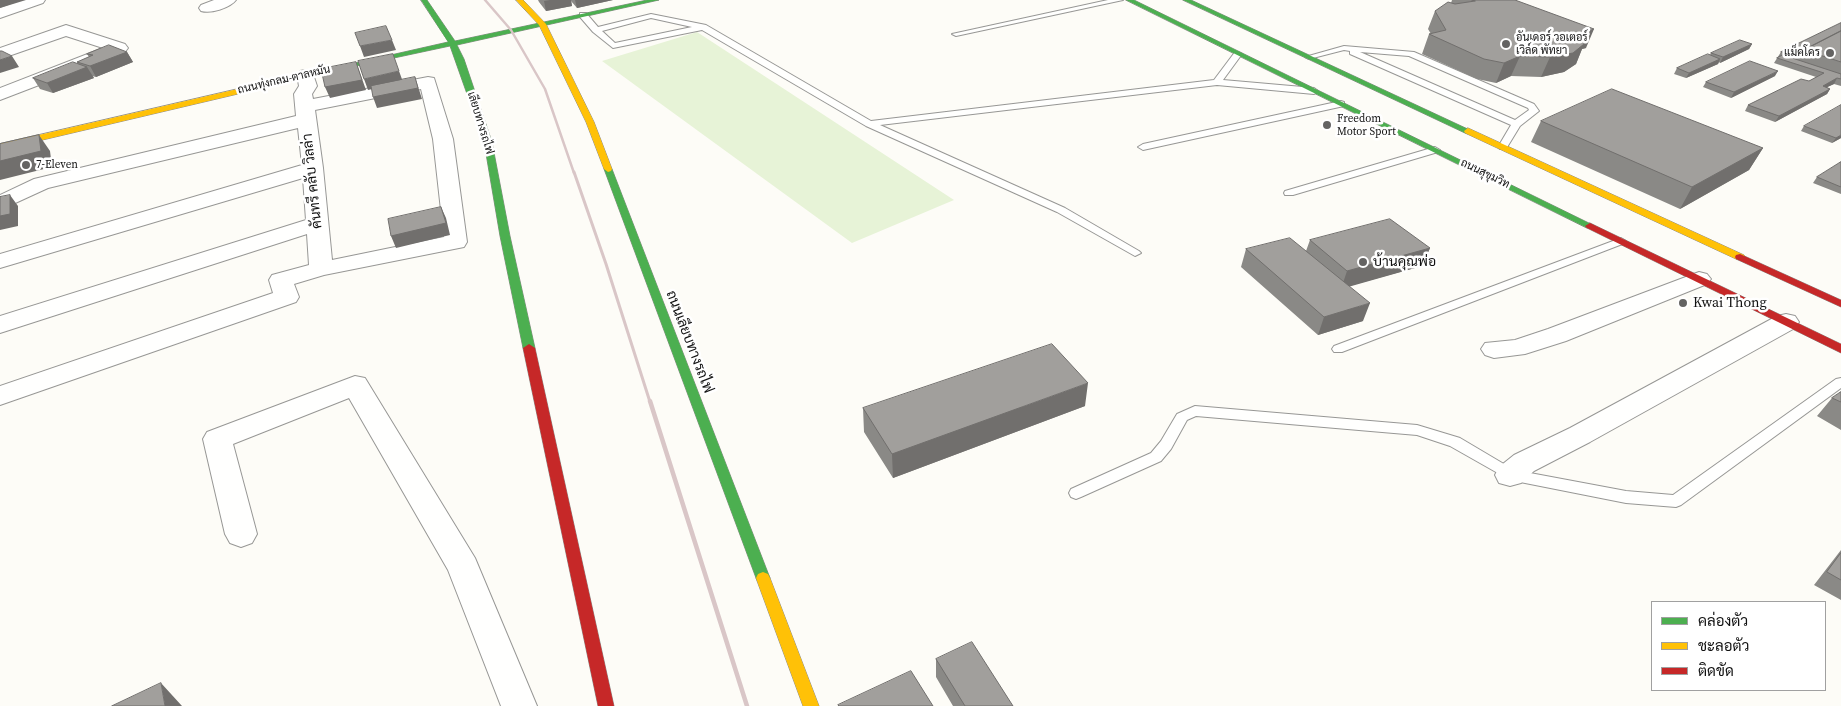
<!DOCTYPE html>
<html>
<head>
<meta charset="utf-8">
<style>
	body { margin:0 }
	#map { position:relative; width:1841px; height:706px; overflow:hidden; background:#fdfcf7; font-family:"Source Serif 4",Sarabun,serif }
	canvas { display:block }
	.legend { position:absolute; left:1651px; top:601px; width:175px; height:90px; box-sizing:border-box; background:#fff; border:1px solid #a0a0a0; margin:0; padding:6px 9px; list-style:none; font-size:15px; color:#111 }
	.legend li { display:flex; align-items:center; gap:10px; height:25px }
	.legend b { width:25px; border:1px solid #a0a0a0 }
</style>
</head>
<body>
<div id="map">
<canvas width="1841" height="706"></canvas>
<ul class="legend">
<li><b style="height:6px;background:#4caf50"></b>คล่องตัว</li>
<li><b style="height:6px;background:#ffc107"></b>ชะลอตัว</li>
<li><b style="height:6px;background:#c62828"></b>ติดขัด</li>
</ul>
</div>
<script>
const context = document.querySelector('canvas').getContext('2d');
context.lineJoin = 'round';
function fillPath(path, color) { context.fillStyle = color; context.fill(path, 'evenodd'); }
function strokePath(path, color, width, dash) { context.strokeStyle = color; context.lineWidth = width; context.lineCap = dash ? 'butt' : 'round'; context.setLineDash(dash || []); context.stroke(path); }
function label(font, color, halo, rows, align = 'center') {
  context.font = font + ' "Source Serif 4",Sarabun,serif'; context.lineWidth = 5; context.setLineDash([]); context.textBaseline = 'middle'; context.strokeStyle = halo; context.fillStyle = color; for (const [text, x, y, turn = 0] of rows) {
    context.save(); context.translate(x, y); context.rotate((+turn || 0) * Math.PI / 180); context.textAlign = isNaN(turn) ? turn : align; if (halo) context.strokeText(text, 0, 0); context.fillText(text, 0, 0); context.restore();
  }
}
fillPath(new Path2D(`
	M697,32L954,200L852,243L602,61Z`), '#e7f3d7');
const lane = new Path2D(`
	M1108,0H1123L956,36L952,34Z
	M580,13H586L598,27L651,14L706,25L871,121L1214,80L1235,52H1238L1242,54L1223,80L1314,88L1318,91L1314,94L1217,85L880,125L1065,208L1139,251L1141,253L1135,256L1057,212L866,126L702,30L613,48L593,32L580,17ZM651,18L692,27L615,43L602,31Z
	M1344,46L1414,52L1534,104L1539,111L1520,126L1506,149H1500L1498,147L1511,125L1350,54V51L1344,50L1309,59L1305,57ZM1360,52L1409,56L1528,108L1529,110L1515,120Z
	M1341,101L1344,102V106L1143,150L1138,147L1143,144Z
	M1435,147L1440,150L1438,152L1293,195H1285L1284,193L1285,191Z
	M1621,238L1626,241L1625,243L1342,352H1334L1332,349L1334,346Z
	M1841,378V388L1681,505L1676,507L1626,503L1510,480L1450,446L1417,435L1196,416L1187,420L1171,449L1161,461L1081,497L1076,499L1071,497L1069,493L1071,489L1151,453L1161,441L1177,414L1195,406L1417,425L1460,438L1514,470L1626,491L1673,495L1836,379Z`);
const street = new Path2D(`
	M22,0H45L43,3L0,18V8Z
	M214,0H236C230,8 211,14 201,11L199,8L201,5Z
	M66,25L125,44L128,48L125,52L0,100V88L103,48L66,36L0,59V48Z
	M306,70L312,71L317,86L312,94L313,99L428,77L434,78L453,139L467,242L464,247L324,275L294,284L299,297L296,302L0,405V386L273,293L269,280L272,275L309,265L307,234L0,333V316L306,220L303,178L0,268V254L302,165L298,128L48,188L0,210V195L34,179L296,116L294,94L299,86L297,75L300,71ZM421,89L433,139L444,237L332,260L323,168L315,110Z
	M1699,272L1707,274L1711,279L1707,284L1566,341L1525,354L1494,358L1485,355L1481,349L1485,343L1515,340L1548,329Z
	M1786,314L1795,316L1799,322L1795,328L1590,442L1534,471L1521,483L1510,486L1499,483L1495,475L1499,467L1514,455L1570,428L1777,316Z
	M355,376L365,378L475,558L537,706H501L448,570L349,398L233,444L257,534L252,543L241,547L230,543L225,534L203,439L207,432Z`);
const fast = new Path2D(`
	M421,0H427L455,41L647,0H659L457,45L464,59L492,142L510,236L535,348L533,351L529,352L523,348L500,236L484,142L450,46L324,73L320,71L448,42Z
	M1126,0H1134L1595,226L1593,228H1587Z
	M1183,0H1191L1472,131L1468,134L1465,133Z
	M608,166L612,169L770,578L768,582L763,584L758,582L756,578L604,169Z`);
const slow = new Path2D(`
	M516,0H523L546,24L594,122L612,169L611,171L608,172L604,169L586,122L539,25Z
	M324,69L328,71L327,73L0,150V144Z
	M1468,128L1744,255L1745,257L1740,260L1736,259L1465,133L1464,131Z
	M763,572L768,574L770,578L819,706H803L756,578L758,574Z`);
const jam = new Path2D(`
	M1590,223L1841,344V353L1587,228L1585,226Z
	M1740,254L1841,300V307L1736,259L1735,257L1736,255Z
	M529,344L535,348L614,706H598L523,348Z`);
strokePath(lane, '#979795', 2);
strokePath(street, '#979795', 2);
strokePath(fast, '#8e8d8b', 1);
strokePath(slow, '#8e8d8b', 1);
strokePath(jam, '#8e8d8b', 1);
fillPath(lane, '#fffffe');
fillPath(street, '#fffffe');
fillPath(fast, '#4caf50');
fillPath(slow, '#ffc107');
fillPath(jam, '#c62828');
strokePath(new Path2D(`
	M485,0L511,30L545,89L574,173`), '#d9c6c7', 2.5);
strokePath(new Path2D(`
	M574,172L606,264L650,402`), '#d9c6c7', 3);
strokePath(new Path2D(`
	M650,401L747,706`), '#d9c6c7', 4.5);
fillPath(new Path2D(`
	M538,0H613L577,8L571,1L572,6L546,11L539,2Z
	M1452,0H1515L1586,48L1582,49L1576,64L1564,72L1541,77L1511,76L1496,83L1477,79L1422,54L1429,34H1431L1428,29L1435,11L1451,3Z
	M1841,23V86L1834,84L1827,87L1830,89L1827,94L1775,122L1745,111L1748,105L1809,81L1816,77L1774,63L1781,52Z
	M1752,44L1749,49L1720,63L1719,62L1718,64L1686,78L1674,74L1677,68L1710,55L1711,53Z
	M127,52L133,62L96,77L92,76L94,78L53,93L40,89L33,78L78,64L77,62L89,57L87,54Z
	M1775,76L1731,98L1703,87L1706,82Z
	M1541,121L1763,148L1749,170L1680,209L1531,142Z
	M1804,126L1841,138L1832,143L1801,131Z
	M1841,162V194L1813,183L1817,177Z
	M1310,240L1430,248L1422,266L1349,286L1363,321L1318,335L1241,267L1246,249L1306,251Z
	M1841,392V430L1817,416L1832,398Z
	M1085,406L893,478L864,432L863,408Z
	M1841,550V600L1814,585Z
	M936,659L1013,706H953L936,677Z`), '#8a8986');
fillPath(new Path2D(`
	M0,0H26L0,8Z
	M550,0H571L572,6L546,11L544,1Z
	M575,0H613L577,8Z
	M1594,29L1586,48L1582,49L1576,64L1564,72L1541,77L1550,57L1583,33Z
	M392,40L396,50L364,57L360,46Z
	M1752,44L1749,49L1720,63L1723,57Z
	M127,52L133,62L96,77L90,66Z
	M12,56L19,67L0,73V60Z
	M1520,56L1511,76L1496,83L1504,63Z
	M1720,59L1718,64L1686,78L1689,73Z
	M356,62L366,90L330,98L325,87Z
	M87,67L94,78L53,93L47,83Z
	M399,71L403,82L368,90L364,79Z
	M1778,71L1775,76L1731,98L1734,92Z
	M415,77L422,99L377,108L373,97Z
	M1837,78L1834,84L1819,91L1823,86Z
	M1830,89L1827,94L1775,122L1779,116Z
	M39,135L50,151L52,167L0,180V161Z
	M1841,135V138L1832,143L1836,138Z
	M1763,148L1749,170L1680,209L1692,187Z
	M10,195L18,206V226L0,230V216Z
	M441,207L446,218L450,235L396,248L391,236Z
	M1430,248L1422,266L1341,289L1347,271Z
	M1370,303L1363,321L1318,335L1324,317Z
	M1088,383L1085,406L893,478L892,454Z
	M161,683L182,706H165Z`), '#716f6d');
const building = new Path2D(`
	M1472,0H1515L1594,29L1583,33L1584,44L1573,53L1550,57L1520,56L1504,63L1484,59L1429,34L1446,30L1435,11L1448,2L1455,4L1475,1Z
	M1841,23V31L1804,50L1799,58L1781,52Z
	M386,26L392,40L360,46L355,33Z
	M1841,31V62L1804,50Z
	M1740,40L1752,44L1723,57L1711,53Z
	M109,45L127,52L90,66L77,62L93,55L87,54Z
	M0,51H2L12,56L0,60Z
	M393,54L399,71L364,79L358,61Z
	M1708,54L1720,59L1689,73L1677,68Z
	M1783,55L1841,74V79L1837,78L1823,86L1830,89L1779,116L1748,105L1801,79L1809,81L1824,73L1777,58Z
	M1750,61L1778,71L1734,92L1706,82Z
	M73,62L87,67L47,83L33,78Z
	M356,62L362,80L325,87L321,69Z
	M415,77L418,88L373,97L371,86Z
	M1612,89L1763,148L1692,187L1541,121Z
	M1841,105V135L1836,138L1804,126Z
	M39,135L41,151L0,161V144Z
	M1841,162V187L1817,177Z
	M10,195V214L0,216V197Z
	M441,207L446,223L391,236L388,219Z
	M1390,219L1430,248L1347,271L1310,240Z
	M1290,238L1370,303L1324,317L1246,249Z
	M1052,344L1088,383L892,454L863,408Z
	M1841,392V402L1832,398Z
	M1841,553V580L1827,572Z
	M972,642L1013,706H965L936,659Z
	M911,671L933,706H839L838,705Z
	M161,683L165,706H112Z`);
fillPath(building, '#a19f9c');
strokePath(building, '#716f6d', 1);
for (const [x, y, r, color] of [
	[1506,44,5,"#646362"],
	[1830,53,5,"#646362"],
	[1327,125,5,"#646362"],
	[26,165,5,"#646362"],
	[1363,262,5,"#646362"],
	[1683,303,5,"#646362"]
]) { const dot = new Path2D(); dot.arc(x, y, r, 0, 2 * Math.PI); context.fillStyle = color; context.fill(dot); strokePath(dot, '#fff', 2); }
label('11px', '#111', '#fff', [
	["อันเดอร์ วอเตอร์",1516,38],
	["เวิล์ด พัทยา",1516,51],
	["แม็คโคร",1820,53,"right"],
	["Freedom",1337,119],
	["Motor Sport",1337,132],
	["7-Eleven",36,165]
], 'left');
label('11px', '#111', '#fff', [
	["ถนนทุ่งกลม-ตาลหมัน",284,80,-13],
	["เลียบทางรถไฟ",480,123,73],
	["ถนนสุขุมวิท",1485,174,26]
]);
label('14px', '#111', '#fff', [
	["คันทรี คลับ วิลล่า",313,181,-96],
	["ถนนเลียบทางรถไฟ",689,342,69]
]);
label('14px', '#111', '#fff', [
	["บ้านคุณพ่อ",1373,262],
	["Kwai Thong",1693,303]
], 'left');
</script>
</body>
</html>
